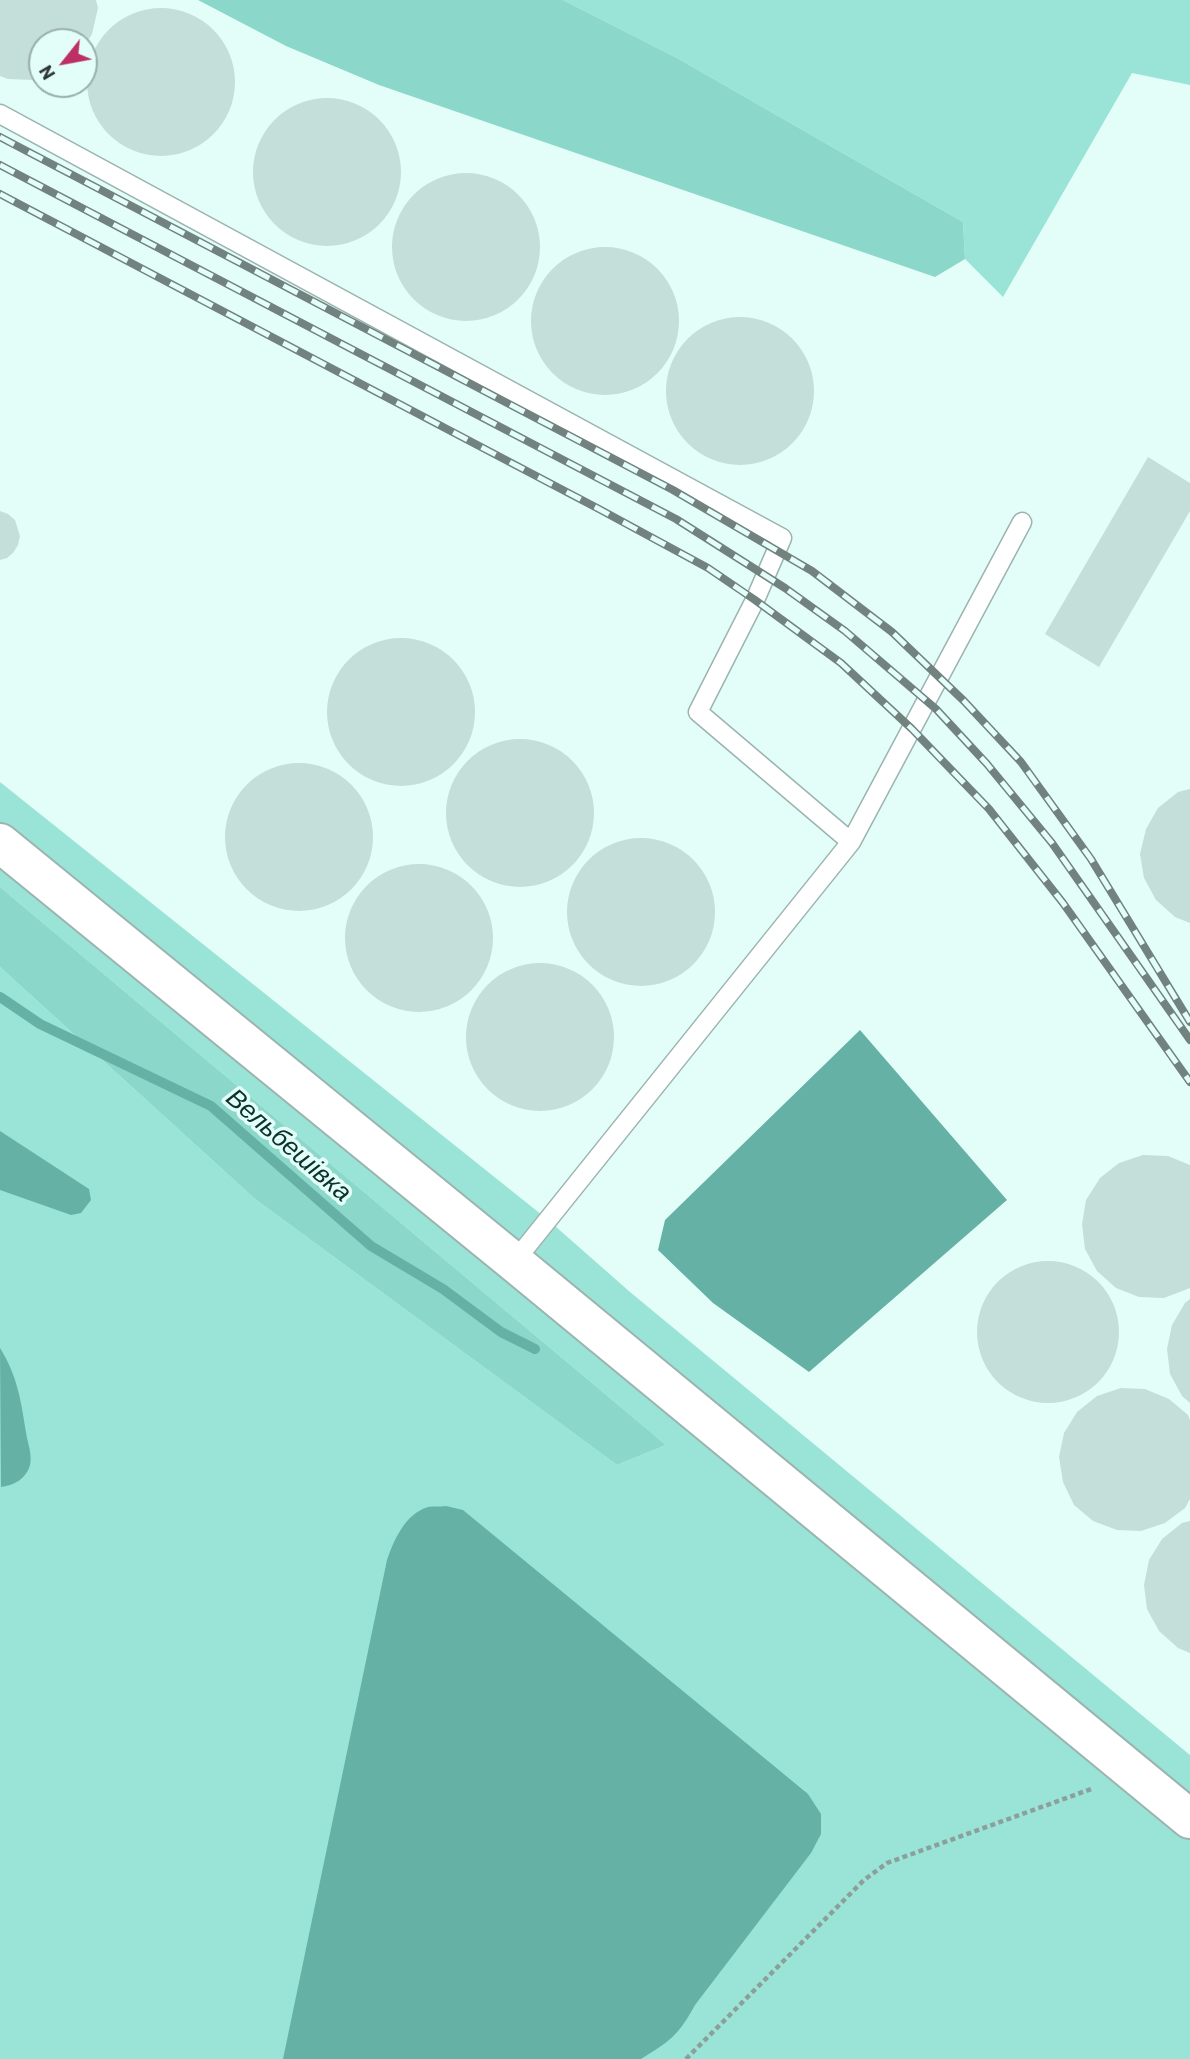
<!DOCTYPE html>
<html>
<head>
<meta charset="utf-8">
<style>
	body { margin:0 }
	#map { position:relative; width:1190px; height:2059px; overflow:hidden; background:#e3fef9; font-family:Barlow,sans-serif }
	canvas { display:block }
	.north { position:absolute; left:28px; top:28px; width:70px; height:70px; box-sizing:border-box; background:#e3fef9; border:2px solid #9aaeab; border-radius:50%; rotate:239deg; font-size:19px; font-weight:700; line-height:28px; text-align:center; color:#2d3735 }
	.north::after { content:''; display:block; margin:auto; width:24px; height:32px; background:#bc3065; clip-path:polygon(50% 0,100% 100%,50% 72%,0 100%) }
</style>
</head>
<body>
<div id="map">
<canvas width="1190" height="2059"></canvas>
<div class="north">N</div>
</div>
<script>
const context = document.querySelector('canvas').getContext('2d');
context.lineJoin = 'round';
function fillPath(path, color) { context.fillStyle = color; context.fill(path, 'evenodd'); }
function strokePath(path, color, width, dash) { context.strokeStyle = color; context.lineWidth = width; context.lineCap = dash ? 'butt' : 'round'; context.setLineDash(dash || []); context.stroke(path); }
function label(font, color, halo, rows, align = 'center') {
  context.font = font + ' Barlow,sans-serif'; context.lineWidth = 7; context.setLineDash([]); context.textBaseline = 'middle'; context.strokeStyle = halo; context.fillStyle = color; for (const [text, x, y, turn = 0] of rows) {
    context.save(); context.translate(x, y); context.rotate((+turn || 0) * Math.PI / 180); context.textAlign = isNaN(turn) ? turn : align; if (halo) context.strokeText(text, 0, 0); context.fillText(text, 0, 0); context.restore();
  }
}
fillPath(new Path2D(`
	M563,0H1190V85L1132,73L1003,297L965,259L963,222L677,58Z
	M0,782L547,1219L630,1292L1190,1755V2059H0V967L255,1199L617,1465L666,1445L0,887Z`), '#9ae3d7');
fillPath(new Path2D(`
	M198,0H563L677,58L963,222L965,259L935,277L379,85L286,46Z
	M0,887L666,1445L617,1465L255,1199L0,967Z`), '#8bd7ca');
fillPath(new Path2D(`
	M860,1030L1007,1200L809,1372L713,1303L658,1250L665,1220Z
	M0,1131L89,1189L91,1200L81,1213L71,1215L0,1190Z
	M0,1348C19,1379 21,1403 27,1438C29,1446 32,1457 30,1465C26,1479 15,1485 1,1487Z
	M446,1506L463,1510L808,1794L821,1814V1834L811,1853L695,2005C678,2036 670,2041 641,2059H283L387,1560C394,1540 405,1514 428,1507C433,1506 440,1507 446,1506Z`), '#66b1a5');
strokePath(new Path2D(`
	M0,997L40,1024L211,1106L371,1246L443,1289L501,1332L535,1349`), '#66b1a5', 10);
fillPath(new Path2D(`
	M0,0H96L98,8L92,34L84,47V42H42V77L34,80L8,79L0,76Z
	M87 82a74 74 0 1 1 148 0a74 74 0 1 1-148 0Z
	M253 172a74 74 0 1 1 148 0a74 74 0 1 1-148 0Z
	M392 247a74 74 0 1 1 148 0a74 74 0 1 1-148 0Z
	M531 321a74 74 0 1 1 148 0a74 74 0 1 1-148 0Z
	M666 391a74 74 0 1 1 148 0a74 74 0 1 1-148 0Z
	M1148,457L1190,483V511L1099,667L1045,634Z
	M0,511L8,514L15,520L20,536L18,545L13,553L7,558L0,560Z
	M327 712a74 74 0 1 1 148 0a74 74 0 1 1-148 0Z
	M446 813a74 74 0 1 1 148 0a74 74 0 1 1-148 0Z
	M225 837a74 74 0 1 1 148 0a74 74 0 1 1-148 0Z
	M1190,789V923L1175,917L1156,900L1144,878L1140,854L1146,829L1158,808L1178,792Z
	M567 912a74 74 0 1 1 148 0a74 74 0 1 1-148 0Z
	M345 938a74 74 0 1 1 148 0a74 74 0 1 1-148 0Z
	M466 1037a74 74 0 1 1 148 0a74 74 0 1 1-148 0Z
	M1143,1155L1168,1156L1190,1165V1288L1164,1298L1139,1297L1116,1288L1097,1271L1085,1249L1082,1224L1086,1200L1100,1178L1119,1163Z
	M977 1332a71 71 0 1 1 142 0a71 71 0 1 1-142 0Z
	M1190,1299V1403L1182,1396L1170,1374L1167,1349L1172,1325L1185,1303Z
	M1121,1388L1145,1389L1169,1399L1188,1415L1190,1420V1499L1185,1508L1165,1523L1141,1531L1117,1530L1093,1521L1074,1505L1063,1482L1059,1457L1064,1433L1077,1412L1097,1396Z
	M1190,1521V1653L1178,1648L1159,1631L1147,1609L1144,1585L1149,1560L1162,1539L1182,1523Z`), '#c4ded9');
const service = new Path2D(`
	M0,114L782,538L755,600L698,712L851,842
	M514,1262L851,842L1022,522`);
const tertiary = new Path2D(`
	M0,843L514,1262L1190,1819`);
strokePath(service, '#9bb4b0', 21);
strokePath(tertiary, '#9bb4b0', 42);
strokePath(new Path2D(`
	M686,2059L864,1880L887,1863L1094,1788`), '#8c9f9b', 4.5, [5, 3.5]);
strokePath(service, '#fff', 18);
strokePath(tertiary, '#fff', 38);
const rail = new Path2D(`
	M0,137L673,490L812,571L892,632L964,701L1021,762L1091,859L1190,1022
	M0,165L676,519L785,588L845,631L936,709L987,764L1052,843L1190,1040
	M0,194L599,509L708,568L755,600L841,663L912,729L989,809L1063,903L1190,1082`);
strokePath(rail, '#72827f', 8);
strokePath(rail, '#e3fef9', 5, [16]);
label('italic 26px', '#0b312c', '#e3fef9', [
	["Вельбешівка",289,1145,41]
]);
</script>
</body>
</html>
